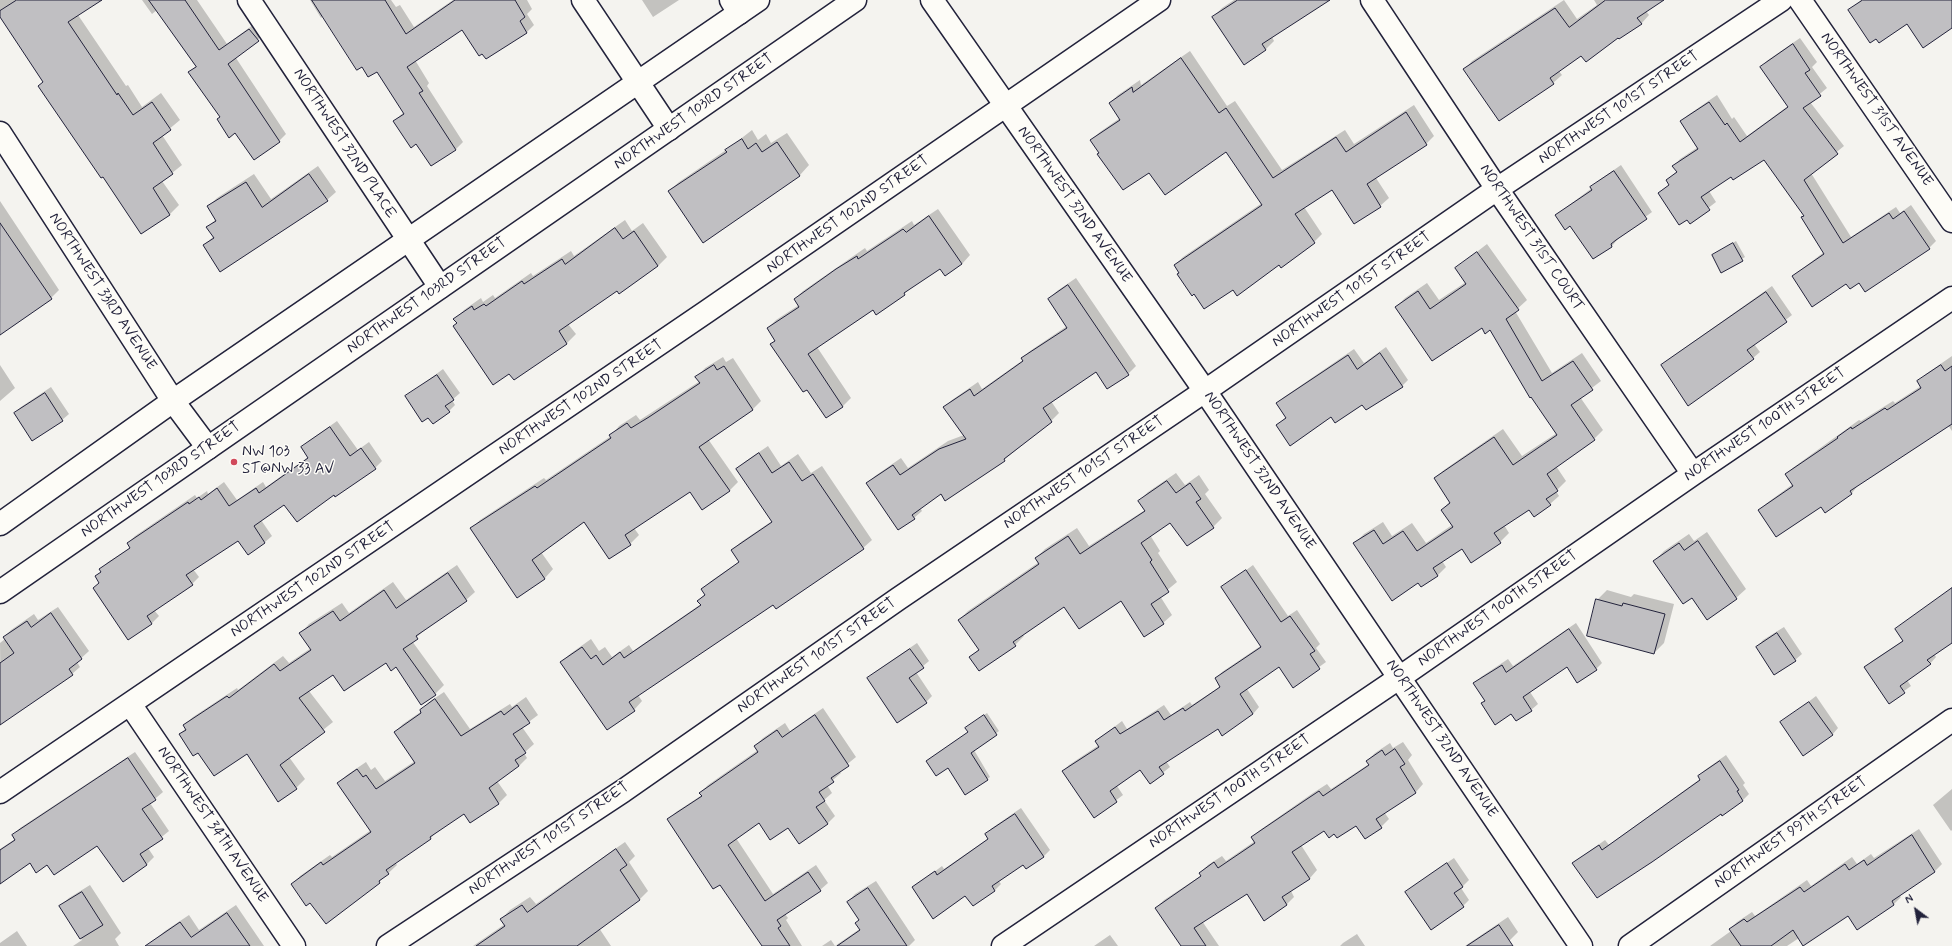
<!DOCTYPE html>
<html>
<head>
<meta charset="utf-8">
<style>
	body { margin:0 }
	#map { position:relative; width:1952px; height:946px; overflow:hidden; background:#f4f3ef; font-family:Mynerve,sans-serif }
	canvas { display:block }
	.north { position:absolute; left:1896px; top:890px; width:40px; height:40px; -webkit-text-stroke:3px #fdfcf7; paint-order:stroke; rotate:328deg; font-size:11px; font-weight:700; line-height:16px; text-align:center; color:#22223b }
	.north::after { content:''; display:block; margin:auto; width:14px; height:18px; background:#22223b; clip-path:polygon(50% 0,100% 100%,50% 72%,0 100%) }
</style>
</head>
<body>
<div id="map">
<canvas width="1952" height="946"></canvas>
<div class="north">N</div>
</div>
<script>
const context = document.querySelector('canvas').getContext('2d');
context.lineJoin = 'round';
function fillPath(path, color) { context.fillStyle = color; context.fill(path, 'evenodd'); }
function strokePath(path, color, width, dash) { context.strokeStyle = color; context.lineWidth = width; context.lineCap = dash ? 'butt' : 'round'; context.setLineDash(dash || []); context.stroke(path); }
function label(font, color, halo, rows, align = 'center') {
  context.font = font + ' Mynerve,sans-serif'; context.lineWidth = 3; context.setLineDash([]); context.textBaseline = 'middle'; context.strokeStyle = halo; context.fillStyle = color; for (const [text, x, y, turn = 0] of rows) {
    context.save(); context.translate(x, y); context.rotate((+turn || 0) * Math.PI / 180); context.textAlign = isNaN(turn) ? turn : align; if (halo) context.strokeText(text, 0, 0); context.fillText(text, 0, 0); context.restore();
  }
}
fillPath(new Path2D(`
	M0,0H96L78,15L126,86L128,85L142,107L161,93L180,120L162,135L182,165L162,181L179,205L170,214L142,233L0,15Z
	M142,0H197L227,44L257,22L265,33L236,58L286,134L279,141L221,117L189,72L196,66L157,10L152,14Z
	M310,0H391L396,7L400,5L414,27L453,0H527L532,9L527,14L534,25L526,33L463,28L415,60L429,83L427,86L463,142L456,149L432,165L417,142L394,121L404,112L377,70L323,16L321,18Z
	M642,0H679L653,17Z
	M1234,0H1326L1272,37L1274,41L1266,49L1244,64L1213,17L1222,8Z
	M1564,0L1577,19L1597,5L1594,0H1662L1646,11L1649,15L1641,24L1581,54L1558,70L1562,75L1553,83L1464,70L1472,61Z
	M1861,0H1952V27L1908,23L1849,10Z
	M1800,38L1817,62L1812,67L1827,88L1810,102L1844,146L1811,173L1851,237L1896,207L1900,213L1911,205L1936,241L1929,248L1865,290L1860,282H1846L1793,276L1824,252L1802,217L1805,215L1764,158L1731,176L1709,191L1716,202L1690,222L1659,193L1670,184L1667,180L1677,171L1674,166L1680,159L1698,147L1681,122L1688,115L1717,95L1732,119L1734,117L1747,136L1788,106L1761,67L1768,60Z
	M1190,51L1227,106L1235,101L1282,170L1345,130L1354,144L1414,105L1434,136L1426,144L1376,178L1389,198L1380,206L1355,223L1333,189L1304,207L1322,234L1314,242L1233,289L1194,293L1175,265L1183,257L1262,203L1227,151L1149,171L1098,154L1100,152L1091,140L1100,132L1120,118L1110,103L1118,95L1140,80L1141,85Z
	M752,130L758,140L766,134L771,143L787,133L809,165L800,175L703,241L669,191L679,182L729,148Z
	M1621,165L1652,212L1617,238L1618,239L1612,246L1571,225L1556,215L1592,188L1598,181Z
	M318,166L336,192L327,200L204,245L214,236L208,227L216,219L209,206L217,198L254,174L271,199Z
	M0,201L59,290L51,298L0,333Z
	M938,209L970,255L962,264L940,268L911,287L904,294L874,309L817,347L851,398L843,406L827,417L807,388L772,344L776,340L768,328L776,320L799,305L795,299L803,291L865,248L867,251L912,221L914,225Z
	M625,220L632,231L643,223L667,257L658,266L617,290L568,324L576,334L567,343L514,379L510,372L454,326L457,323L455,319L464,310L481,298L483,302L493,295L495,298L531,273L533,276L571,251L574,256Z
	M1736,241L1745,257L1722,271L1713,255Z
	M1487,244L1527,300L1515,311L1552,373L1582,353L1601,381L1580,397L1603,430L1594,439L1556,466L1566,481L1556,491L1559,496L1550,504L1530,509L1504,525L1509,533L1500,542L1472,561L1462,547L1442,561L1446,567L1437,576L1419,582L1355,543L1364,534L1383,522L1392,536L1412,523L1426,543L1452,525L1442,510L1450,501L1435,478L1444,470L1503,429L1522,456L1557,433L1490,329L1396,307L1405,298L1427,283L1439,300L1466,282L1456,268Z
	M1076,278L1136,366L1128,374L1097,371L1051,401L1059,413L1051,421L1004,460L945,500L941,493L920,508L922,511L914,518L868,484L875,476L901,458L908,468L948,441L964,435L945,407L952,400L978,382L982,389L1023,360L1022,358L1030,351L1067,326L1049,299L1057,291Z
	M1772,286L1792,315L1754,344L1760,352L1753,358L1662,365L1669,359Z
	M1386,347L1408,380L1402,386L1331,416L1277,425L1287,416L1278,403L1284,397L1354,349L1364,363Z
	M1952,356V431L1948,425L1859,484L1852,493L1759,510L1767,503L1793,484L1786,474L1794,467L1859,420L1861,421L1893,401L1895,403L1921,386L1918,382L1926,374Z
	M723,357L726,362L733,358L761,401L753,409L708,439L738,482L729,491L690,490L634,528L639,535L630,544L609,558L584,521L541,552L553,569L545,578L517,597L471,529L480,520L544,478L546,480L611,436L619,426L636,415L640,420L700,381L697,377L705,368Z
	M0,365L15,388L0,401Z
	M443,369L460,393L452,400L455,405L449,411L406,397Z
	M51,387L69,414L62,420L32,439L15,413L21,407Z
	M337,421L358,450L369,442L382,461L375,468L334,494L285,504L261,520L272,536L265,542L248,554L238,539L193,569L199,577L192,584L154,610L159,616L152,623L129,638L96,576L102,571L101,569L108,562L131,547L128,543L135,536L195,495L197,498L207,491L208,494L224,482L237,500L263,482L266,487L308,457L302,448L309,441Z
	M768,446L781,466L798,454L811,473L822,466L872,540L863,548L773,603L638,695L642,701L634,710L561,662L570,654L591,639L599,651L605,647L612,657L629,645L633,651L701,604L698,601L706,593L703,589L711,581L740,561L732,550L741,542L772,521L737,469L746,461Z
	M1176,473L1185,485L1199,475L1209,490L1205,494L1222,518L1213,527L1171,521L1150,535L1160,551L1158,553L1177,582L1160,596L1172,615L1163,623L1121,600L1064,606L1022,634L1024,636L1015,645L970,657L979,649L959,620L968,611L1039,562L1036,558L1045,549L1077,528L1089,546L1145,510L1139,501L1148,492Z
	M1707,532L1746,589L1736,598L1692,597L1654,561L1664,551L1689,534L1694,541Z
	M457,565L475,592L466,600L426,629L412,641L444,685L435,694L396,666L386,662L333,674L309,691L333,722L289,757L305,779L296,788L247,753L198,752L180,734L186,728L184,725L193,717L237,688L238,690L283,656L289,663L311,648L301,633L309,624L342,603L349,613L393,582L406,600Z
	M1253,565L1288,616L1297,610L1320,644L1316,648L1326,662L1293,686L1279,666L1247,689L1259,707L1253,714L1218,727L1166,761L1170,767L1150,783L1140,769L1117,786L1123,795L1094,817L1063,771L1069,765L1099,745L1096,741L1122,721L1127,729L1164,705L1171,715L1190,702L1192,705L1221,686L1216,679L1222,672L1262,645L1222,588Z
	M1952,588V642L1934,654L1936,657L1930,664L1907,680L1911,686L1889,702L1866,667L1872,661L1904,640L1897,629L1903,623Z
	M1607,590L1631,597L1634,594L1674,604L1664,643L1654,653L1597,600Z
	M58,607L89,651L77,662L80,667L72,674L1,723L0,643L5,639L4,637L11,630L34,614L38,620Z
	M1576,623L1602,663L1596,669L1567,666L1530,692L1538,704L1531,710L1512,713L1482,704L1486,700L1475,684L1481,677L1508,659L1513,666Z
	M1784,627L1802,654L1795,660L1757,647L1763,640Z
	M917,643L929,661L916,672L932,696L926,702L868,678L875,672Z
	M444,692L470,729L510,704L512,707L526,697L538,715L522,727L534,744L524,753L527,758L519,766L497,781L507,795L499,803L471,822L465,813L438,830L431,838L395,862L397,865L379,882L311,902L292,885L300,876L330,855L332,857L371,830L339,783L347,775L366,762L371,770L375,767L385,781L415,761L395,732L403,724L422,711L429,702Z
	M1816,696L1838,728L1832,735L1781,723Z
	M823,708L856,757L839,771L841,773L827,785L832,793L824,800L835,816L828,823L799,842L788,826L759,822L736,838L773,894L816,865L828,883L820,890L785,914L788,918L786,920L802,946H763L720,883L668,820L676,812L702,795L700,793L708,785L758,750L755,746L763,738L785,723L790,731Z
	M987,713L999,731L974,750L990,777L987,779L948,767L969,731L970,725Z
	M1403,742L1412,755L1408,760L1423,784L1416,792L1384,812L1389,819L1381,827L1356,824L1335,833L1324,830L1301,845L1317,870L1310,878L1291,891L1294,897L1287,904L1264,919L1247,893L1202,921L1219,946H1182L1156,908L1164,900L1202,875L1200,873L1208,865L1222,856L1226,861L1255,841L1252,837L1260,830L1313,793L1327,784L1331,789L1369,764L1367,761L1375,753L1390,743L1393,748Z
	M135,752L163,792L150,803L169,831L148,848L154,857L147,864L123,881L98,845L47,864L30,862L0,882V849L15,839L13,836L20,828Z
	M1726,755L1745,783L1743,785L1749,794L1743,800L1722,814L1721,812L1573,863L1605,840L1609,845L1700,779L1699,776L1705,770Z
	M1952,789V830L1951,831L1933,805Z
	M1021,808L1050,850L1044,856L1026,868L1023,864L998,880L1001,884L995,890L973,905L966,894L913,888L942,866L944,869L989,838L986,834L992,828Z
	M1919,829L1942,864L1935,871L1899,895L1901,897L1894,904L1858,929L1848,915L1799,938L1787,946H1710L1731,931L1730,929L1737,922L1752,912L1755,916L1807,880L1811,886L1852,857L1857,864L1871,854L1874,858Z
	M625,842L635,856L629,862L648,891L640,899L599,928L611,946H473L505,924L501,919L510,910L530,897L536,904Z
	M1454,858L1469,880L1461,888L1469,900L1463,906L1406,892L1413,886Z
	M876,881L915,940L909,946H822L831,940L835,946L861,928L860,920L848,902L855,894Z
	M90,885L121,933L115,939L119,946H73L82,940L60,906L69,898Z
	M236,905L264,946H161L156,939L165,931L189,915L199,930Z
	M1508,917L1518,932L1504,946H1465Z
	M17,931L27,946H0V943Z
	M1357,934L1365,946H1340L1343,943Z
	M1110,935L1118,946H1094Z`), '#0003');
const building = new Path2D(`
	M17,0H102L68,22L117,95L118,93L133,115L152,102L171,130L153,143L173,174L153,188L170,215L141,234L103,177L101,178L38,86L43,82L0,17V11Z
	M149,0H185L219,50L249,29L259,41L228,64L280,142L254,160L235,133L229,138L217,119L220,117L188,72L196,67Z
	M312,0H385L406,34L455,0H515L525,17L520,21L527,33L486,59L482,54L479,56L462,30L407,67L423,91L419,93L456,150L431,166L416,144L411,148L393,121L404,114L377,72L368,77L362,67L357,70Z
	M1238,0H1330L1262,44L1266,50L1244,65L1212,17Z
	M1606,0H1664L1637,18L1642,24L1619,39L1618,38L1586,62L1581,56L1550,78L1554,84L1499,121L1463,69L1555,8L1569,27Z
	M1863,0H1952V28L1923,48L1907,24L1879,43L1876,39L1870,43L1848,10Z
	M1793,44L1810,70L1805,73L1821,96L1803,108L1838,154L1804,180L1843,243L1889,213L1893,219L1904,211L1930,249L1865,292L1859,283L1850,289L1846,284L1812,307L1792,276L1824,254L1801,217L1804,216L1764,160L1733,180L1731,177L1701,197L1710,210L1690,224L1687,220L1679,225L1658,193L1669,185L1666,180L1677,172L1672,166L1698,149L1680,121L1709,102L1725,125L1727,123L1740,142L1788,107L1760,67Z
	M1181,58L1219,113L1226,108L1273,178L1336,137L1346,152L1406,112L1427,145L1367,184L1381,207L1354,224L1332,190L1295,214L1315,243L1281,268L1279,265L1237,296L1233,290L1204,309L1194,294L1192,296L1177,274L1179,273L1174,265L1262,205L1226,152L1165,195L1149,173L1123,190L1097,154L1099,153L1090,140L1120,120L1109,103L1132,87L1133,92Z
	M742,139L748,149L756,143L762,152L777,142L800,176L703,243L668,191L727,152L725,150Z
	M1614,171L1647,219L1616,240L1611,244L1612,247L1593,259L1570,226L1565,230L1555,215L1592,190L1590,187Z
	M309,174L328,201L220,272L203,245L214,238L206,227L216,221L207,206L246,182L262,207Z
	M929,216L962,264L945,276L940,269L904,293L905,295L876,315L873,310L808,354L843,407L826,418L807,390L803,392L770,344L775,341L767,328L799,307L794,299L836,269L857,256L858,259L903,229L906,232Z
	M0,223L52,299L0,335Z
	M615,228L623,239L634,231L658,266L619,294L617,291L559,331L567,344L514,380L509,374L493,385L453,326L457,323L453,319L472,306L474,310L484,304L486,306L522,281L524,284L562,259L565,264Z
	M1733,243L1743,261L1721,273L1712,255Z
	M1477,252L1519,310L1506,319L1542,381L1573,361L1593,390L1571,405L1595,440L1547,474L1558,491L1546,499L1551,505L1534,517L1529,510L1494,533L1501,543L1471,563L1462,549L1433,568L1438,576L1421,587L1418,583L1392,601L1353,543L1374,530L1383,544L1403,531L1417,551L1453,527L1441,510L1450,503L1434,478L1494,437L1513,465L1557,435L1531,397L1530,398L1490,330L1485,334L1482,328L1432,361L1395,307L1418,291L1430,309L1466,284L1455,268Z
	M1068,285L1129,375L1107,389L1096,372L1043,408L1052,422L1004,459L1005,461L945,501L941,494L912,515L915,519L898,530L866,483L893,465L900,475L939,449L966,439L943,407L970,389L974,396L1023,361L1021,358L1067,328L1048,299Z
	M1766,292L1787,322L1747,350L1754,359L1688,406L1661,365Z
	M1380,353L1403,387L1366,410L1362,405L1335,423L1331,417L1290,446L1276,425L1286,418L1276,403L1348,355L1357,369Z
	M714,365L717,370L724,366L753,410L699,447L730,491L702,510L690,492L625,535L631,545L609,559L584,522L532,560L545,579L517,598L470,528L535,486L537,488L611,438L609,435L627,423L631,428L649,417L700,383L695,377Z
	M1941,365L1945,371L1952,366V424L1850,491L1852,494L1825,513L1821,507L1776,537L1758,510L1793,486L1785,474L1838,438L1837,437L1851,427L1852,429L1885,408L1887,410L1921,388L1917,381Z
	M437,375L454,400L445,406L450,412L433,424L428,418L422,422L405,396Z
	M45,393L63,421L32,441L14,413Z
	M330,427L350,456L361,448L376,469L335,497L334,495L297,522L284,505L254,526L265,543L248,555L238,541L186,575L193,585L147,616L152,624L128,640L93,588L99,583L95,576L101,572L99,569L130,548L127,543L188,502L189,504L199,497L201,500L217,488L229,506L256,488L259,493L308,458L301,447Z
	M759,453L772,473L789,462L802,481L813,474L864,549L776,609L773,605L629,702L635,711L607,730L560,662L582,647L591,659L596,655L603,665L620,652L624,658L701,605L697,601L705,595L701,589L739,562L731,550L772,522L736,469Z
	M1167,481L1176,493L1190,483L1201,499L1196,502L1214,528L1187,546L1170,523L1141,543L1152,560L1150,562L1169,592L1151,604L1164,624L1144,637L1121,601L1079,629L1064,607L1013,642L1016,646L979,671L969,657L979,650L958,620L1039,564L1035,558L1068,536L1080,554L1145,511L1138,501Z
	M1698,541L1737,599L1707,620L1692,598L1683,604L1653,561L1679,543L1684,550Z
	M1246,570L1281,622L1290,616L1315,651L1310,654L1320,669L1293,688L1279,667L1240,694L1253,714L1222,736L1218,729L1159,767L1164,774L1150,784L1140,770L1110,791L1117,802L1094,818L1062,771L1099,747L1095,741L1115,727L1120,734L1158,711L1164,720L1183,708L1185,711L1220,687L1215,678L1261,647L1221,587Z
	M448,573L467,601L416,636L418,639L403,649L436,695L421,705L396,667L391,671L386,663L344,691L333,675L299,698L325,732L280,765L297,789L278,802L247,754L214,776L198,753L193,756L179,734L186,730L183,725L227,696L229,698L274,664L280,671L311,650L299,633L333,611L340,621L384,590L396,608Z
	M1952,588V643L1927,660L1931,664L1900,686L1905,693L1889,704L1864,667L1903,641L1895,629Z
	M1596,599L1622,606L1623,603L1665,614L1654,654L1587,636Z
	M51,613L82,659L69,669L73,675L0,725V663L14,653L3,637L27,621L31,627Z
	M1569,629L1597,670L1577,683L1567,667L1523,697L1532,711L1516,721L1511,714L1495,725L1481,703L1485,701L1473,683L1502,665L1506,672Z
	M1777,633L1796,661L1774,675L1756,647Z
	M910,649L924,668L909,678L927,703L897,723L867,678Z
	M435,699L461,736L501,711L504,715L517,705L530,723L513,734L526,753L515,760L519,766L489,788L499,804L470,823L464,814L430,837L431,839L386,870L389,874L379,881L380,883L326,924L310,903L306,906L291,884L321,862L323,865L371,832L337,783L357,769L363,777L366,775L376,789L415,763L394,732L421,713L420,710Z
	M1809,702L1833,735L1803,756L1780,722Z
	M815,715L849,766L831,778L834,782L819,792L825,801L816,807L828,824L799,844L788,828L770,840L759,823L728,845L765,901L808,872L821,891L777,920L781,926L778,928L790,946H762L720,885L713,889L667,819L702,796L699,793L758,752L754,746L777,730L782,737Z
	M984,715L997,735L971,753L988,780L965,795L948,768L936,776L926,761L968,732L965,728Z
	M1395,749L1405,764L1400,767L1416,793L1376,819L1382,828L1365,839L1356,826L1337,838L1334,834L1329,838L1324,831L1292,852L1310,879L1282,897L1287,905L1264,921L1247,894L1194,928L1206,946H1181L1155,908L1201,876L1199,873L1214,862L1218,868L1255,843L1251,837L1304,801L1319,791L1323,796L1369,765L1366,761L1382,750L1385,755Z
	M128,758L156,800L142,809L163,839L140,854L147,865L123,882L97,846L54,875L47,865L36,873L30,863L0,884V850L15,840L12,835Z
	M1720,761L1739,790L1737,791L1743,801L1722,816L1721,814L1652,862L1597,898L1572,863L1599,845L1602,850L1700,780L1698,776Z
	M1015,814L1044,857L1026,869L1023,865L992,886L995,891L973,906L965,896L933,919L912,887L935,871L937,875L988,839L985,834Z
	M1912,835L1935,872L1892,901L1894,905L1857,930L1848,916L1803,946L1793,930L1771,946H1741L1729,929L1744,919L1747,922L1800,887L1804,892L1845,864L1849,870L1864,860L1867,865Z
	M616,849L627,865L620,870L640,900L577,946H476L505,926L500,919L522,905L527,912Z
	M1447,863L1463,887L1454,893L1464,907L1431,930L1405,892Z
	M868,888L907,946H837L860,930L855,923L859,920L847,902Z
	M82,892L103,925L80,939L59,906Z
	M227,913L250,946H145L180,922L191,937Z
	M1499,925L1513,946H1467Z`);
fillPath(building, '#c0bfc2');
strokePath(building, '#22223b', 1);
const minor = new Path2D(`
	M249,0L440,287
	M583,0L669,129
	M731,0L739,13
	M1372,0L1497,189L1693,474
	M1800,0L1952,221
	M0,133L173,401L208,448
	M130,704L294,946
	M0,792L706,312L1159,0
	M388,946L623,791L898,599L1205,391L1497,189L1781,0
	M1003,946L1399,678L1693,474L1952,298
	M1630,946L1952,720`);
const major = new Path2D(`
	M932,0L1205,391L1581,946
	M0,524L173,401L758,0
	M0,592L855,0`);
strokePath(minor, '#22223b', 25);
strokePath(major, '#22223b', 25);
strokePath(minor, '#fdfcf7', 22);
strokePath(major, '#fdfcf7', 22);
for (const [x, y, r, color] of [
	[234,462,4,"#d1495b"]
]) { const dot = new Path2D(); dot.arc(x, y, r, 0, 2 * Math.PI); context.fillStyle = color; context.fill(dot); strokePath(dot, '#fdfcf7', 1.5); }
label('15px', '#22223b', '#fdfcf7', [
	["NORTHWEST 101ST STREET",1619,108,-34],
	["NORTHWEST 31ST AVENUE",1876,110,55],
	["NORTHWEST 103RD STREET",694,112,-35],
	["NORTHWEST 32ND PLACE",344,144,57],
	["NORTHWEST 32ND AVENUE",1074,205,55],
	["NORTHWEST 102ND STREET",848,215,-35],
	["NORTHWEST 31ST COURT",1531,238,56],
	["NORTHWEST 101ST STREET",1352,290,-35],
	["NORTHWEST 33RD AVENUE",102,292,57],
	["NORTHWEST 103RD STREET",427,296,-35],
	["NORTHWEST 102ND STREET",581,398,-34],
	["NORTHWEST 100TH STREET",1765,425,-34],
	["NORTHWEST 32ND AVENUE",1259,471,56],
	["NORTHWEST 101ST STREET",1084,473,-34],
	["NORTHWEST 103RD STREET",161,480,-35],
	["NORTHWEST 102ND STREET",313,580,-34],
	["NORTHWEST 100TH STREET",1498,609,-35],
	["NORTHWEST 101ST STREET",817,656,-35],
	["NORTHWEST 32ND AVENUE",1441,739,56],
	["NORTHWEST 100TH STREET",1230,792,-34],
	["NORTHWEST 34TH AVENUE",212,825,56],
	["NORTHWEST 99TH STREET",1791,833,-35],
	["NORTHWEST 101ST STREET",549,839,-34]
]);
label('15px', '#22223b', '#fdfcf7', [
	["NW 103",242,453],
	["ST@NW 33 AV",242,470]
], 'left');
</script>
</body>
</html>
